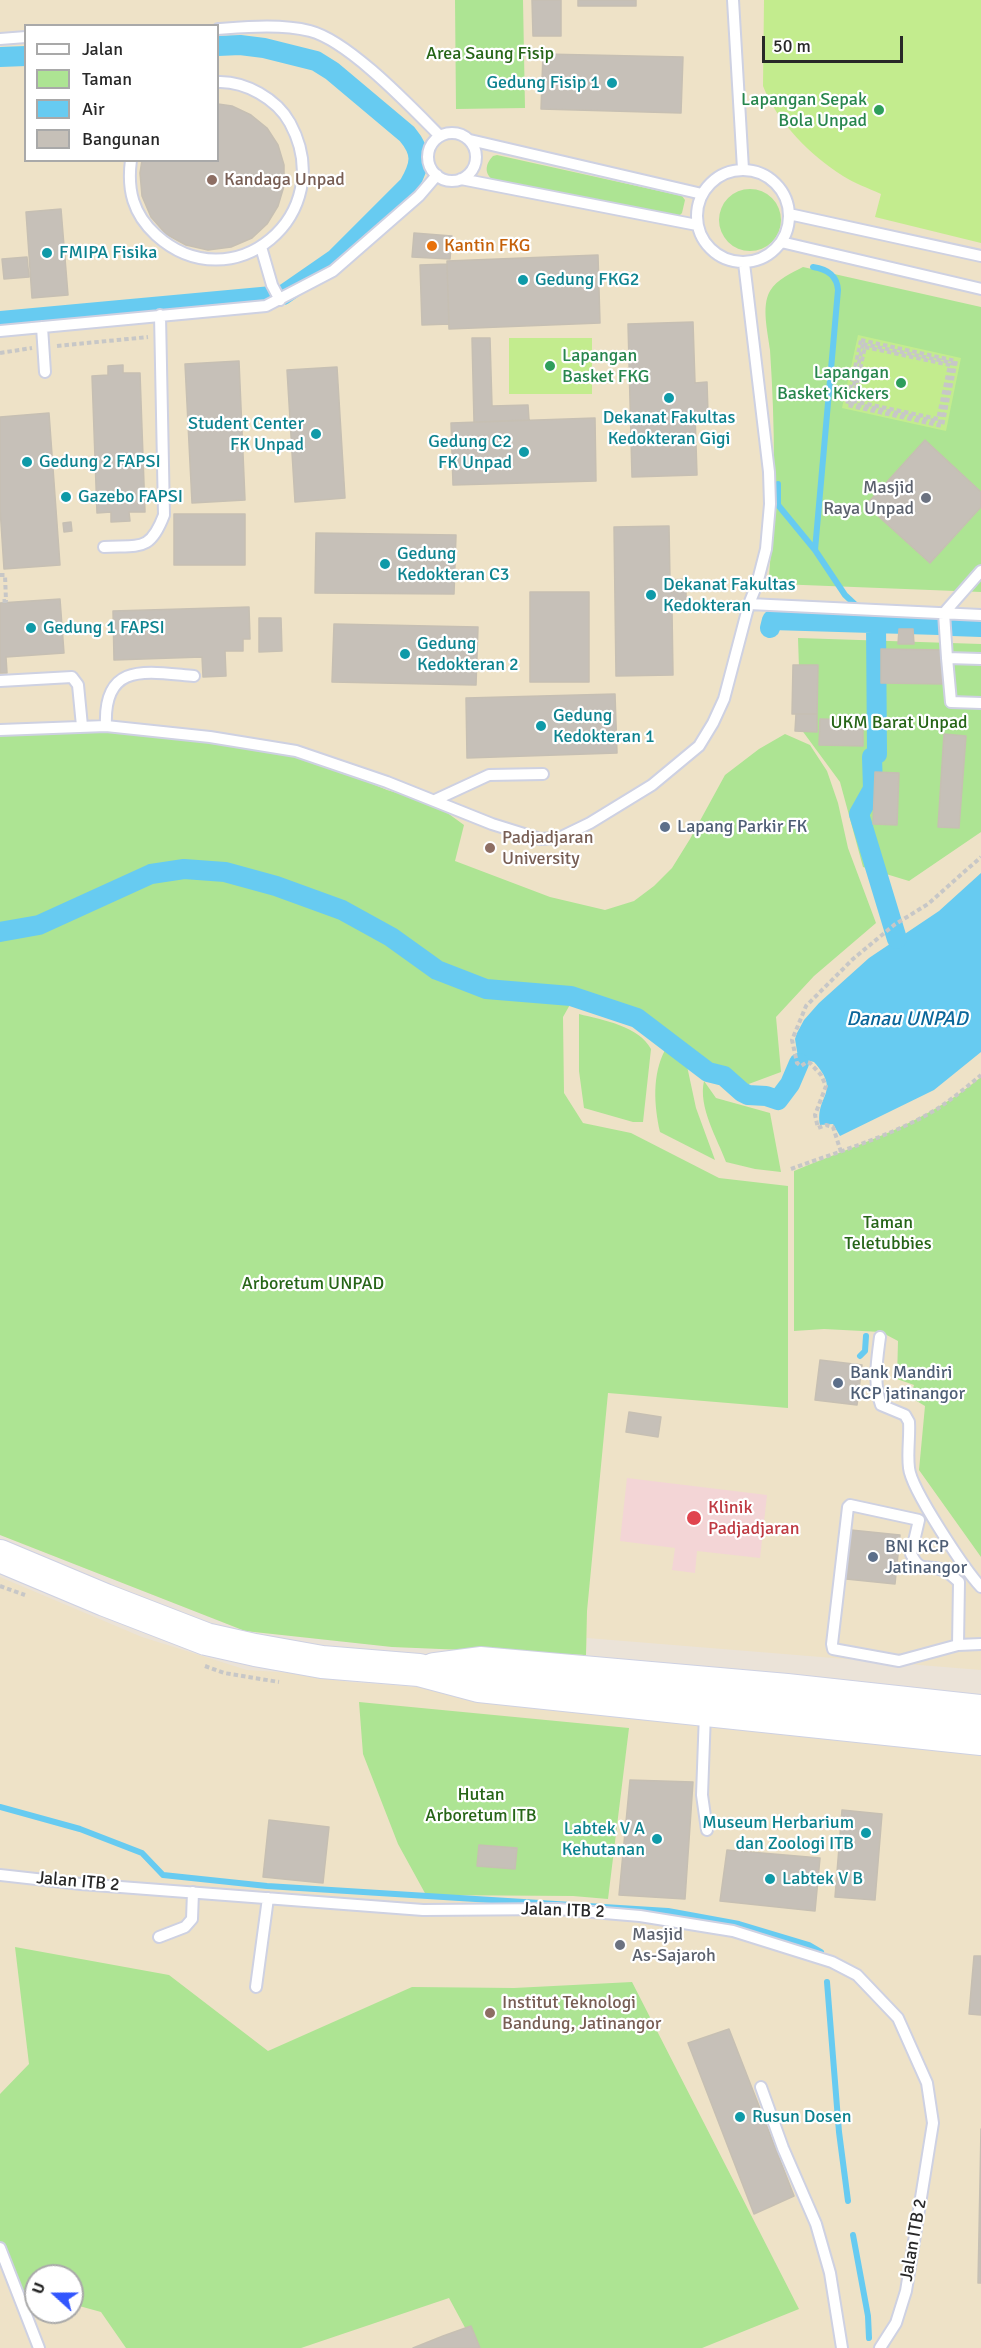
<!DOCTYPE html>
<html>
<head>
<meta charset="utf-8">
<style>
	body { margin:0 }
	#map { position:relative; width:981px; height:2348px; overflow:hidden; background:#ebe3d8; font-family:Signika,sans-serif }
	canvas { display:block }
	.legend { position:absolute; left:24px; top:24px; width:195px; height:138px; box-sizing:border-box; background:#fff; border:2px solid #a9a9a9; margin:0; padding:8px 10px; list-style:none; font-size:18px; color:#282828 }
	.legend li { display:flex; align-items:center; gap:12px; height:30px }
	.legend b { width:30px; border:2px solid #a9a9a9 }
	.north { position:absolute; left:24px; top:2264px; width:60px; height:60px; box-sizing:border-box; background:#fff; border:2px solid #a9a9a9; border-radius:50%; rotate:291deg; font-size:16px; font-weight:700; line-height:24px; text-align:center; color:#282828 }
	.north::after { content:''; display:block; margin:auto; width:21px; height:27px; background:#3256fe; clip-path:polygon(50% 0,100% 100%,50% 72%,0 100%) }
	.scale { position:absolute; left:762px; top:36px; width:141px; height:27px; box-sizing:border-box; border:3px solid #282828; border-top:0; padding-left:8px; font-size:18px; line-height:21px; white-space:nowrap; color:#282828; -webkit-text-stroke:4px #fff; paint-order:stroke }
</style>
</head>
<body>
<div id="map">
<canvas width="981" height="2348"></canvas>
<ul class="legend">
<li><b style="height:8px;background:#fff"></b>Jalan</li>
<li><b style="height:16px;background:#ade493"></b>Taman</li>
<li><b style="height:16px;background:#67cbf1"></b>Air</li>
<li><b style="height:16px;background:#c6c0b8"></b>Bangunan</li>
</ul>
<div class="north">U</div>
<div class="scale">50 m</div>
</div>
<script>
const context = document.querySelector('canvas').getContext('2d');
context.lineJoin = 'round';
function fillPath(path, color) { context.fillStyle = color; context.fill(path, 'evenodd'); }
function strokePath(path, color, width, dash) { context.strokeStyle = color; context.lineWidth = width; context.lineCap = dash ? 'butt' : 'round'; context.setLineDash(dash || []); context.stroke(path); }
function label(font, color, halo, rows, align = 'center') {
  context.font = font + ' Signika,sans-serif'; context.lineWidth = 4.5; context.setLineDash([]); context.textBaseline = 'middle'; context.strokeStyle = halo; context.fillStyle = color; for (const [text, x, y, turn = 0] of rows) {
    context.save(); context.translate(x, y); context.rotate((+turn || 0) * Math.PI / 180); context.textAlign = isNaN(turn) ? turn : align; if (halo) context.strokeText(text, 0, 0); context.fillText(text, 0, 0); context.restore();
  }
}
fillPath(new Path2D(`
	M0,0H981V1670L587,1638L586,1655L392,1647L245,1631L0,1535ZM26,26H218V160H26Z
	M0,1577L142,1637L247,1670L294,1673L349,1682L461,1690L981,1750V2348H0ZM36,2276H72V2312H36Z`), '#eee2c7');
fillPath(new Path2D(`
	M627,1478L767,1495L760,1558L697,1551L695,1573L672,1570L675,1548L620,1541Z`), '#f3d5d6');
fillPath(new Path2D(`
	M455,0H523L525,108L456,109Z
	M497,155L673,194L682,196L685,200L682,213L678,217H668L492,179C483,172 487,162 493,156Z
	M719 220a31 31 0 1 1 62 0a31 31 0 1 1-62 0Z
	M803,267L981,307V592L778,584L773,582L769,576C776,502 775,425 770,350C768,333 761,306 770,291C777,279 792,273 803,267Z
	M798,638L981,644V832L909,881L863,867L840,782L801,729Z
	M106,731L240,747L294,757L341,771L387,790L435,804L464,825L455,861L550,897L605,910L634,901L654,886L672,868L690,839L725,775L759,749L785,734L810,745L827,771L838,803L848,848L876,923L814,976L776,1017L781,1072L746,1085L636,1020L572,1001L563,1017L564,1093L583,1123L631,1133L719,1178L788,1186V1408L608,1393L587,1611L586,1655L392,1647L245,1631L0,1535V734Z
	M579,1014C603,1020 639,1026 651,1049L643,1122H633L584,1108L579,1071Z
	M665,1050L687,1066L696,1108L715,1160L660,1132C654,1105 652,1075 665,1050Z
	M981,1077V1557L919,1470L925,1406L910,1397L914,1385L897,1379L898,1341L881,1332L824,1329L794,1331V1171C862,1143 924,1124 981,1077Z
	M704,1081L716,1098L770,1113L781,1172L755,1169L726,1162C717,1138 698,1107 704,1081Z
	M359,1702L629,1728L608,1899L573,1896L426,1895L398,1844L363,1754Z
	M15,1947L169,1975L268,2051L412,1987L514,1988L632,1982L799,2309L702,2348H476L449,2298L301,2348H126L101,2312L72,2304V2276H36V2294L12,2287L0,2249V2094L29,2064Z`), '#ade493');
fillPath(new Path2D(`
	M764,0H981V243L875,217L881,194C868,188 854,183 843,176C811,156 777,122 763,86Z
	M858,335L961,358L946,431L842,408Z
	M509,338H592V394H509Z`), '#c3ec8e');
fillPath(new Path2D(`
	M981,873V1052L934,1090L840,1136L833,1124L820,1125C815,1095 842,1093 814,1062L806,1060L799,1063L795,1039L797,1033L804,1020L819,1003L869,958L939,911Z`), '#67cbf1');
strokePath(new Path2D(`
	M813,267C827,269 837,275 838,290L815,550L845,595L876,624
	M778,484V505L815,550
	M860,1356L865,1351L866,1336
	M0,1807L80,1829L142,1853L163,1875L267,1886L668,1911L739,1924L809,1945L821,1952
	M827,1982L839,2132L848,2201
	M853,2235L868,2316L869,2338`), '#67cbf1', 6);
strokePath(new Path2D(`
	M0,57L26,56
	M0,321L283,295L335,259L409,185C421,164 423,153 407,134L332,71L316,61L264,48L240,45L218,46
	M876,624L877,754L872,757L873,789L859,814L897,939
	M952,626L981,627
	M770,628L772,620L939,625
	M0,932L39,925L151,874L184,869L225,872L276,886L342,910L391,937L437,970L486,989L571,996L637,1018L708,1072L724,1076L742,1092L748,1095L766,1096L778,1100L790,1084L799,1063`), '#67cbf1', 20);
const building = new Path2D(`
	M532,0H561V36H533Z
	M578,0H636V6H578Z
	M543,54L683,57L681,113L541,109Z
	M218,104L232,106L251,115L267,128L278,145L284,165V186L278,206L267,224L252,238L231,247L208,250L186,245L166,234L151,217L142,196L140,173L142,160H218Z
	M61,209L68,295L32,298L26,212Z
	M414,233L452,236L450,259L412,257Z
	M598,255L600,323L449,329L447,261Z
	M27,257L29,277L4,279L2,259Z
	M447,264L449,324L422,325L420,265Z
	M693,322L695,383L707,382L708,413H695L697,475L632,477L628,324Z
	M472,338H490L492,406L528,405L529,420L474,422Z
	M239,361L245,500L192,503L185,364Z
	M123,365V373H140L145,512H129L130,521L111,522V512L97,513L92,376L108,375V366Z
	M337,367L345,498L295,502L287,370Z
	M49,413L60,565L4,569L0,508V417Z
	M595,418L596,481L453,485L451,423Z
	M925,440L981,492V507L930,563L866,505Z
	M69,492L70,501L62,502L61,493Z
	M174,514H245V565H174Z
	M71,522L72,531L64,532L63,523Z
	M669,526L670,580L686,579V610H672L673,675L616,676L614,527Z
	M316,533L456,535L454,594L315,593Z
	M530,592H589V682H530Z
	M60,599L64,653L6,657L7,673H0V603Z
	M249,607L250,639H243V651H225L226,676L203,677L202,657L114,660L113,611Z
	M259,618H281L282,651L259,652Z
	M334,624L478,627L476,685L332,682Z
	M899,629H913L914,644H898Z
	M881,649L945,650L944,684L881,683Z
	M793,665H818L817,714H792Z
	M615,694L617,753L467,758L466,698Z
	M796,714H817V732L795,731Z
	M820,719L863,720V746L819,745Z
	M944,734L966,736L959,828L938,827Z
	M875,772L899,773L897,825L873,824Z
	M820,1360L862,1365L857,1405L815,1400Z
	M629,1412L661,1417L658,1437L626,1432Z
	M851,1530L900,1535L895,1584L846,1579Z
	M630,1780L693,1782L685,1899L619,1895Z
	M842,1810L882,1814L875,1900L835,1897Z
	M269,1820L329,1827L323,1883L263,1877Z
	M479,1845L517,1848L515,1869L477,1866Z
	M727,1850L820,1858L815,1911L720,1901Z
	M974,1956H981V2015L969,2014Z
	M729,2029L794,2196L754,2214L688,2043Z
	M981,2129V2283H978Z
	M471,2326L480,2348H413L443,2336Z`);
fillPath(building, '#c6c0b8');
strokePath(building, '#c6bfb3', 1.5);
const lane = new Path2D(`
	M733,0L743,169
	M218,29C247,27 281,24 310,31C349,41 411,107 440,136
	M0,39L26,37
	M428 157a24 24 0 1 1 48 0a24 24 0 1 1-48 0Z
	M470,140L702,194
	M131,160C127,190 133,214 156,235C232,304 340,215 290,123C277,99 245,81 218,82
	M697 216a46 46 0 1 1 92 0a46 46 0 1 1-92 0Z
	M461,179L697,225
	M789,214L981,256
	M781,242L981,289
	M261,247L272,285L280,300
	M42,327L45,372
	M0,331L266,306L333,271L419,196L437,175
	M104,547C140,545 150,552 164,515L160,315
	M981,571L944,613L947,658L981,659
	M749,604L981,615
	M947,658L951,702L981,703
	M0,681L72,677L78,685L82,726
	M106,726C103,661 147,672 194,676
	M0,730L106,726L210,737L296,751L387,782L492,824L540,839L559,838L590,823L652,785L699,746L713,723L724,699L749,604L757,584L766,549L770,504L769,472L744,263
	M435,800L489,775L543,774
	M880,1337C877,1360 873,1382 881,1405L905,1415L909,1422C910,1437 907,1453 909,1468C911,1489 965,1570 981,1587
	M958,1645L959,1582C954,1578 949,1572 943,1570C926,1564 921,1574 911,1554L919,1520L850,1505L848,1507L832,1644L833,1649L899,1661L958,1645L981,1644
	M705,1713L702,1795L707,1830
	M0,1875L81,1884L423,1910L557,1909L640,1916L733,1931L832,1962L857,1975L898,2018L927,2083L933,2123L906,2291L896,2323L880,2348
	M159,1937L185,1927L192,1919L193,1892
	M256,1987L268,1898
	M761,2087L783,2148L816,2224L830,2273L842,2348
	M0,2248L39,2348`);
const secondary = new Path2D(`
	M0,1556L105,1600L206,1639L255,1650L322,1662L419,1670L479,1686L981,1739
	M434,1669L480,1663L787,1690L981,1711`);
strokePath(lane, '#ced1e2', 14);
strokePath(secondary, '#ced1e2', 34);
strokePath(new Path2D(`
	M861,340L956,361L942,426L847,405Z
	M863,344L953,363L940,422L850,403Z
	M57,346L148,337
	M865,347L950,365L938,419L853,401Z
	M0,353L32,348
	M0,575H5L6,601H0
	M841,1152L833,1127L826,1125L818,1128L815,1115L826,1086L821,1075L810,1063L807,1062L801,1066L797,1063L792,1040L806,1006L853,959L894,925L928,904L981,857
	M791,1169C840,1151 892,1136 937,1109C952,1099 967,1087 981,1075
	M0,1586L25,1595
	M205,1666L224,1673L279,1682`), '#c7c7c7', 4, [4.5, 3]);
strokePath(lane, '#fff', 10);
strokePath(secondary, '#fff', 32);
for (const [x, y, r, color] of [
	[612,83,6,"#0f9aa8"],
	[879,110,6,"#2e9e5b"],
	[212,180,6,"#8d6e63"],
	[432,246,6,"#e8710a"],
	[47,253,6,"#0f9aa8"],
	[523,280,6,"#0f9aa8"],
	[550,366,6,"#2e9e5b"],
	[901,383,6,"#2e9e5b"],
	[669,398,6,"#0f9aa8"],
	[316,434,6,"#0f9aa8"],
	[524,452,6,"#0f9aa8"],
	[27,462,6,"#0f9aa8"],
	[66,497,6,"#0f9aa8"],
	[926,498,6,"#6b7280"],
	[385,564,6,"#0f9aa8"],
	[651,595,6,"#0f9aa8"],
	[31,628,6,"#0f9aa8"],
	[405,654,6,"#0f9aa8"],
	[541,726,6,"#0f9aa8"],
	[665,827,6,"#5c6f8a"],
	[490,848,6,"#8d6e63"],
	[838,1383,6,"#5c6f8a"],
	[694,1518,8,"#e0444e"],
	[873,1557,6,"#5c6f8a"],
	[866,1833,6,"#0f9aa8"],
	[657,1839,6,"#0f9aa8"],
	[770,1879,6,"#0f9aa8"],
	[620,1945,6,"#6b7280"],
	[490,2013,6,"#8d6e63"],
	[740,2117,6,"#0f9aa8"]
]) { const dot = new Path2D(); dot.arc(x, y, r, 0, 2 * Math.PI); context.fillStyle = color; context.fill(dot); strokePath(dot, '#fff', 2); }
label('18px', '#266517', '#fff', [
	["Area Saung Fisip",490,54],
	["UKM Barat Unpad",899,723],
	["Taman",888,1223],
	["Teletubbies",888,1244],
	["Arboretum UNPAD",313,1284],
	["Hutan",481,1795],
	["Arboretum ITB",481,1816]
]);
label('18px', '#0d838f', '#fff', [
	["Gedung Fisip 1",600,83,"right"],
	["FMIPA Fisika",59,253],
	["Gedung FKG2",535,280],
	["Dekanat Fakultas",669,418,"center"],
	["Kedokteran Gigi",669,439,"center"],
	["Student Center",304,424,"right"],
	["FK Unpad",304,445,"right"],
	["Gedung C2",512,442,"right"],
	["FK Unpad",512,463,"right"],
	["Gedung 2 FAPSI",39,462],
	["Gazebo FAPSI",78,497],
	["Gedung",397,554],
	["Kedokteran C3",397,575],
	["Dekanat Fakultas",663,585],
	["Kedokteran",663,606],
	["Gedung 1 FAPSI",43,628],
	["Gedung",417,644],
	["Kedokteran 2",417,665],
	["Gedung",553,716],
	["Kedokteran 1",553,737],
	["Museum Herbarium",854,1823,"right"],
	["dan Zoologi ITB",854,1844,"right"],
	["Labtek V A",645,1829,"right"],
	["Kehutanan",645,1850,"right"],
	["Labtek V B",782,1879],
	["Rusun Dosen",752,2117]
], 'left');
label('18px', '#27864d', '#fff', [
	["Lapangan Sepak",867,100],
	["Bola Unpad",867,121],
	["Lapangan",562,356,"left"],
	["Basket FKG",562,377,"left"],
	["Lapangan",889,373],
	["Basket Kickers",889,394]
], 'right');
label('18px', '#785e54', '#fff', [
	["Kandaga Unpad",224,180],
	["Padjadjaran",502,838],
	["University",502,859],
	["Institut Teknologi",502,2003],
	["Bandung, Jatinangor",502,2024]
], 'left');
label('18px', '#c56008', '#fff', [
	["Kantin FKG",444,246]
], 'left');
label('18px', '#5b616d', '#fff', [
	["Masjid",914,488],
	["Raya Unpad",914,509],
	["Masjid",632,1935,"left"],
	["As-Sajaroh",632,1956,"left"]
], 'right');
label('18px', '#4e5e75', '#fff', [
	["Lapang Parkir FK",677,827],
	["Bank Mandiri",850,1373],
	["KCP jatinangor",850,1394],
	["BNI KCP",885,1547],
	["Jatinangor",885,1568]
], 'left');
label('18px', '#be3a42', '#fff', [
	["Klinik",708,1508],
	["Padjadjaran",708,1529]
], 'left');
label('18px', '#282828', '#fff', [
	["Jalan ITB 2",78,1882,5],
	["Jalan ITB 2",563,1911,2],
	["Jalan ITB 2",914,2240,-80]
]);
label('italic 20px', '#0a669a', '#fff', [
	["Danau UNPAD",907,1020]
]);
</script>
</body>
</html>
